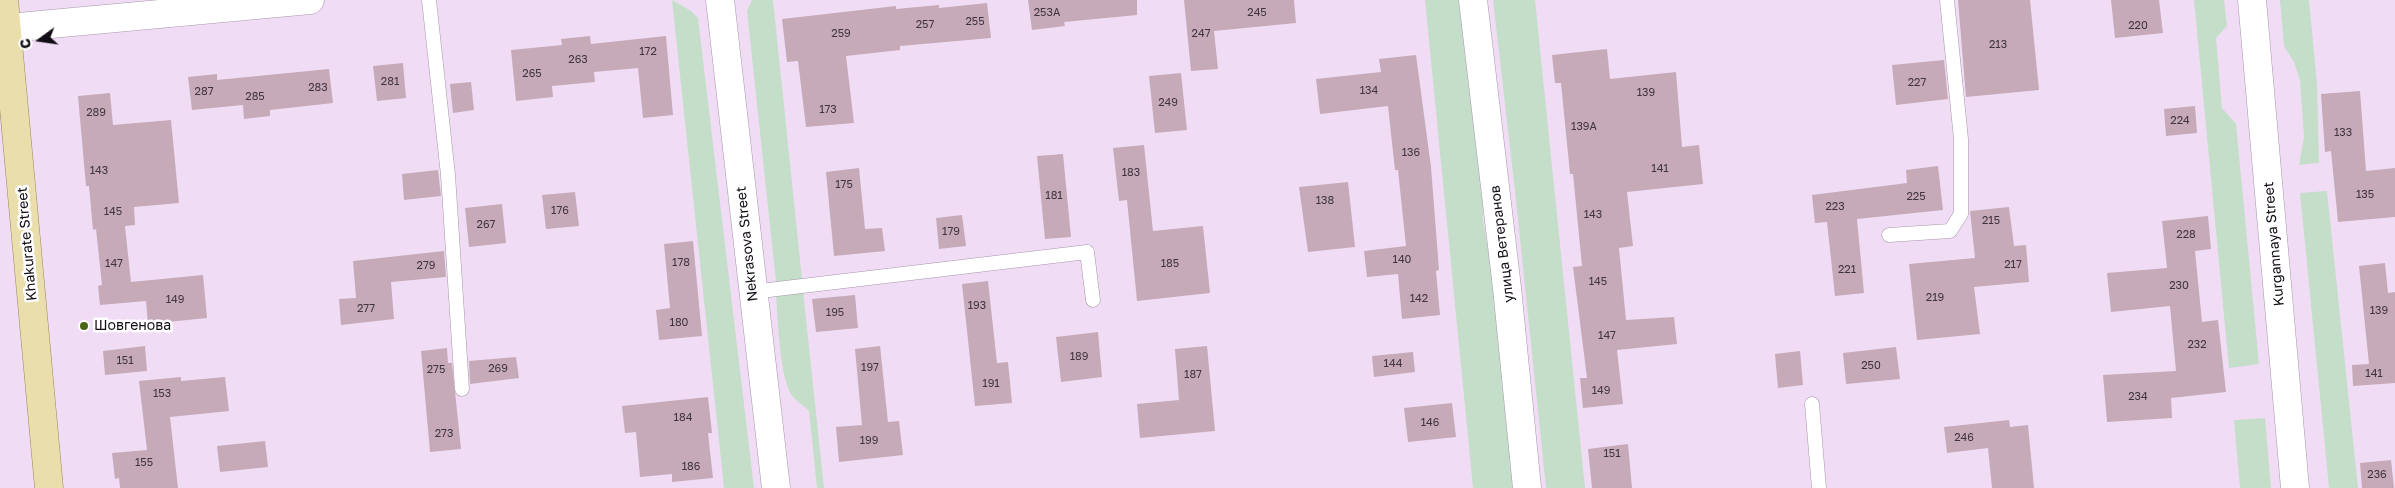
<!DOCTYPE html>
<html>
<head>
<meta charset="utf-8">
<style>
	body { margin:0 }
	#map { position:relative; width:2395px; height:488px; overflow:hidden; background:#f0ddf5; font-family:"Golos Text",sans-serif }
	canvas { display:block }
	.north { position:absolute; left:15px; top:15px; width:50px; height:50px; -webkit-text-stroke:4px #fff; paint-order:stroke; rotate:256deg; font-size:14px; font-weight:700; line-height:20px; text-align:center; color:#130d15 }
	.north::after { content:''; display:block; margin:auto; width:18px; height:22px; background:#130d15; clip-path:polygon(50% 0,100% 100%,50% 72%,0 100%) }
</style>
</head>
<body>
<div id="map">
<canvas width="2395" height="488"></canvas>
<div class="north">С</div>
</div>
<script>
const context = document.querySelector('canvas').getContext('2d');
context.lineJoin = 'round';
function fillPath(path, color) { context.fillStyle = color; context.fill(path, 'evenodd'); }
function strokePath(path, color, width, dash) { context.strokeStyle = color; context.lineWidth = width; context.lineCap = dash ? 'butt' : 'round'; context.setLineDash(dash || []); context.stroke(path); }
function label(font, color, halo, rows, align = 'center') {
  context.font = font + ' "Golos Text",sans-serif'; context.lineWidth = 5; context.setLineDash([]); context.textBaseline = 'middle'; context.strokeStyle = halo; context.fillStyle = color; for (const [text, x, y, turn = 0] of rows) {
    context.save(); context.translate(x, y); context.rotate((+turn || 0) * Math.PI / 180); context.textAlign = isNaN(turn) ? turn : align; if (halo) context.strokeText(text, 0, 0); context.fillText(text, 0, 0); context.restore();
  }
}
fillPath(new Path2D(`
	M672,0L691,11L698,18L754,488H724Z
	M752,0H773L802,279L776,282L747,11Z
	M1425,0H1461L1482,146L1483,219L1493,280L1514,488H1473Z
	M1493,0H1535L1585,488H1546L1516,200Z
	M2194,0H2224L2227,26L2216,38L2222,108L2236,124L2259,364L2229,368Z
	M2280,0H2309L2317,84L2319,163L2299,165L2304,137L2300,80L2294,62L2284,46Z
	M2327,191L2358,488H2329L2300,193Z
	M803,291L824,488H817L809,411C805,407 799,403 794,398C779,382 778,318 776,295Z
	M2265,418L2271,488H2240L2234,420Z`), '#c5dec9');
fillPath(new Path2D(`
	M1028,0H1137V15L1064,22L1065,26L1032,30Z
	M1184,0H1294L1296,23L1214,31L1218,69L1191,71Z
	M1958,0H2030L2039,90L1966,97Z
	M2111,0H2159L2163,33L2115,38Z
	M987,3L991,38L900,46V50L846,56L854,123L806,127L798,61L787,62L782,19L896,6V9L939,5V8Z
	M590,36L591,44L666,36L673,115L643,118L638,68L594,72L595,82L552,86L553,97L516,101L511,50L562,45L561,39Z
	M1607,49L1610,79L1676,72L1682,147L1699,145L1703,184L1627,192L1633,246L1619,248L1626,320L1674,317L1677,344L1617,350L1623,404L1583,408L1580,378H1587L1573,267L1582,266L1573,174H1570L1561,83H1555L1552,55Z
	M1416,55L1431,167L1439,270L1436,271L1440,315L1402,319L1398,274L1367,277L1364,251L1406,246L1398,170H1395L1388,106L1320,114L1316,79L1381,72L1379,59Z
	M1944,60L1948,99L1896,105L1892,65Z
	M403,63L406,98L377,101L373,66Z
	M329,69L333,103L270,110V116L244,119L243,105L192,110L188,77L217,74V80Z
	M1181,73L1187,130L1155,133L1149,76Z
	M471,82L474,110L453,113L450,84Z
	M2360,91L2366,171L2395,168V217L2338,222L2331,151L2325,152L2321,94Z
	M110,93L113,125L171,120L179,203L134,207L135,225L125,226L131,282L203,275L207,318L148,324L146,301L100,305L98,286L102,285L96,229L93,230L89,186H86L78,96Z
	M2195,106L2197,133L2166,136L2164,109Z
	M1144,145L1153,231L1203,226L1210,293L1137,301L1127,200L1119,201L1113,148Z
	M1063,154L1071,237L1045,239L1037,156Z
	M1938,166L1943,210L1857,219L1864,293L1835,296L1827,222L1815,223L1812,195L1907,183L1906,170Z
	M859,168L865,229L882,228L885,251L834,256L826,172Z
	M438,170L441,196L404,200L402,174Z
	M1348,182L1355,247L1308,252L1299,187Z
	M575,192L579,226L546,229L542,195Z
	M502,204L506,243L469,247L465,208Z
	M2009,207L2014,246L2026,245L2029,282L1974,287L1980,334L1917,340L1909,264L1975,258L1970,211Z
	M962,215L966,246L939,249L936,218Z
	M2208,216L2211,249L2195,251L2202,322L2218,320L2226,392L2171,398L2172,418L2107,422L2103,375L2176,371L2170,306L2111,312L2107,273L2167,268L2162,221Z
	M693,241L702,336L659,340L656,310L670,308L664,244Z
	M444,251L446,277L391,282L394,319L341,325L339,299L356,298L353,261Z
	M2385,263L2388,293L2395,292V383L2353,386L2352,365L2369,364L2359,266Z
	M988,281L997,363L1008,362L1012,403L975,406L962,284Z
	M855,295L858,328L816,332L812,299Z
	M1098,332L1102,377L1061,382L1056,337Z
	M145,346L147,371L105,375L103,351Z
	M880,346L888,422L899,421L903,455L839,462L836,427L862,425L855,349Z
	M1207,346L1215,431L1140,438L1137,404L1179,400L1175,349Z
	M1896,347L1900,379L1846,384L1843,353Z
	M447,348L448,363H452L461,449L430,452L421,351Z
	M1800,351L1803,385L1778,388L1775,354Z
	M1413,352L1415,372L1374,377L1372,356Z
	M516,357L519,378L470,384L469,361Z
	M181,377V381L225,377L229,411L170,417L178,488H120L119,478L115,479L112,453L147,450L139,381Z
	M708,397L712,433H708L713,478L672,482V474L640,477L636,432L625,433L622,406Z
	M1452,403L1456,437L1408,442L1404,408Z
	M2009,420L2010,427L2028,425L2034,488H1992L1988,448L1947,453L1944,427Z
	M265,441L268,467L220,472L217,446Z
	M1628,444L1632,488H1592L1588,449Z
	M2391,460L2394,488H2362L2360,463Z`), '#c6aab8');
const service = new Path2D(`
	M429,0L448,175L462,389
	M1889,235L1950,231L1961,214V139L1947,0
	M752,292L1087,252L1093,300
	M1812,404L1819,488`);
const minor = new Path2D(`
	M720,0L776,488
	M1473,0L1507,288L1527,488`);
const tertiary = new Path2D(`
	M2252,0L2295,488`);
const secondary = new Path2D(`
	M8,28L310,0`);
const primary = new Path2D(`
	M4,0L49,488`);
strokePath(service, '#a795ab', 15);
strokePath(minor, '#a795ab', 29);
strokePath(tertiary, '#a795ab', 29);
strokePath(secondary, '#a795ab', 29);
strokePath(primary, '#978755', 29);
strokePath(service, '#fff', 14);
strokePath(minor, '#fff', 28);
strokePath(tertiary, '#fff', 28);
strokePath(secondary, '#fff', 28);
strokePath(primary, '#ebdead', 28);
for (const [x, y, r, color] of [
	[84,326,5,"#4a6516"]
]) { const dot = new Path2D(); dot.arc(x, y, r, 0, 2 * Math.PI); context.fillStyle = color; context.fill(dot); strokePath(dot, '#fff', 2); }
label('11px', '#40343e', null, [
	["253А",1047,13],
	["245",1257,13],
	["255",975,22],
	["257",925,25],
	["220",2138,26],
	["259",841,34],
	["247",1201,34],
	["213",1998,45],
	["172",648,52],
	["263",578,60],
	["265",532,74],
	["281",390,82],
	["227",1917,83],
	["283",318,88],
	["134",1369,91],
	["287",204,92],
	["139",1646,93],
	["285",255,97],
	["249",1168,103],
	["173",828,110],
	["289",96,113],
	["224",2180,121],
	["139А",1584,127],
	["133",2343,133],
	["136",1411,153],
	["141",1660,169],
	["143",99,171],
	["183",1131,173],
	["175",844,185],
	["135",2365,195],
	["181",1054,196],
	["225",1916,197],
	["138",1325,201],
	["223",1835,207],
	["176",560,211],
	["145",113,212],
	["143",1593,215],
	["215",1991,221],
	["267",486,225],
	["179",951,232],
	["228",2186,235],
	["140",1402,260],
	["178",681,263],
	["147",114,264],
	["185",1170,264],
	["217",2013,265],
	["279",426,266],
	["221",1847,270],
	["145",1598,282],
	["230",2179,286],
	["219",1935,298],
	["142",1419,299],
	["149",175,300],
	["193",977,306],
	["277",366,309],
	["139",2379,311],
	["195",835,313],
	["180",679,323],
	["147",1607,336],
	["232",2197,345],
	["189",1079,357],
	["151",125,361],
	["144",1393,364],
	["250",1871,366],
	["197",870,368],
	["269",498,369],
	["275",436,370],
	["141",2374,374],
	["187",1193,375],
	["191",991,384],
	["149",1601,391],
	["153",162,394],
	["234",2138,397],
	["184",683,418],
	["146",1430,423],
	["273",444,434],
	["246",1964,438],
	["199",869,441],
	["151",1612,454],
	["155",144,463],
	["186",691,467],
	["236",2377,475]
]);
label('14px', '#130d15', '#fff', [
	["Khakurate Street",27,244,-95],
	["Nekrasova Street",747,244,-96],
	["улица Ветеранов",1502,244,-97],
	["Kurgannaya Street",2274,244,-95]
]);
label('14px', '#130d15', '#fff', [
	["Шовгенова",94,326]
], 'left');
</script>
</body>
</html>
